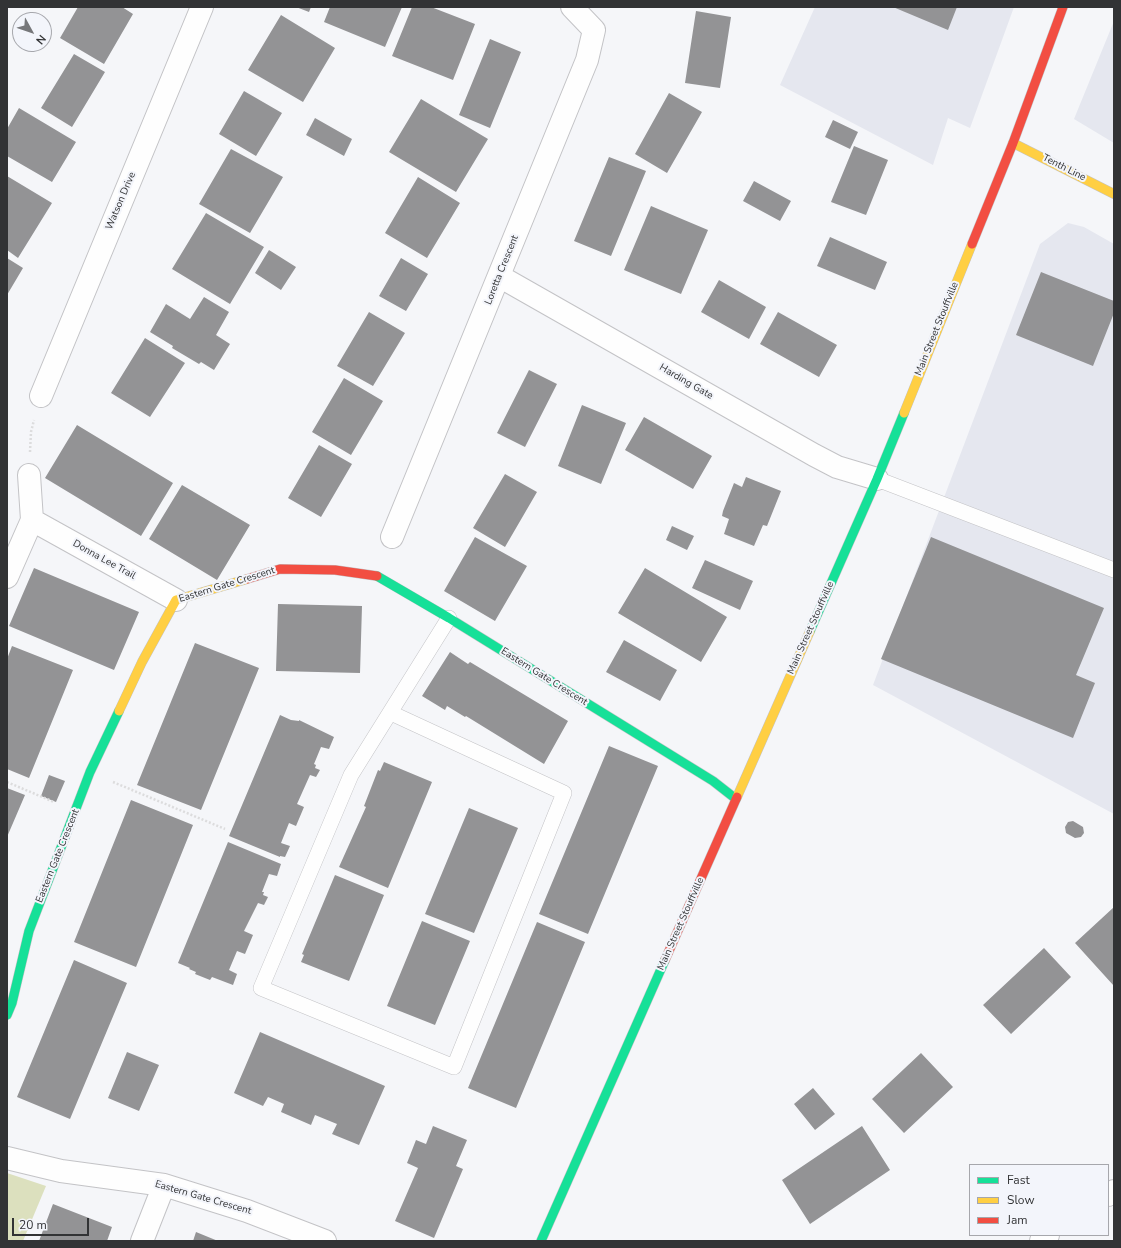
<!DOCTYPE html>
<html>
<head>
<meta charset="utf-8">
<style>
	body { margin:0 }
	#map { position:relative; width:1121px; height:1248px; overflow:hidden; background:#f5f6f9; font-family:"Nunito Sans",sans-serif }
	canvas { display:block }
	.frame { position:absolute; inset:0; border:8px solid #323335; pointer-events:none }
	.legend { position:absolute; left:969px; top:1164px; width:140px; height:72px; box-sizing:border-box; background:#f3f5fb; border:1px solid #a6a7ac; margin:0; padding:5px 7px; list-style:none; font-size:12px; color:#323335 }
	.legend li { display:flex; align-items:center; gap:8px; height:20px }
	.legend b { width:20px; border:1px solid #a6a7ac }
	.north { position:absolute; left:12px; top:12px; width:40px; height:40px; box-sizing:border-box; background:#f3f5fb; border:1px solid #a6a7ac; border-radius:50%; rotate:130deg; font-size:11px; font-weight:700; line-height:16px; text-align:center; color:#323335 }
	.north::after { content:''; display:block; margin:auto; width:14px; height:18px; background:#76777a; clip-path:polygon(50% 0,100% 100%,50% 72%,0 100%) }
	.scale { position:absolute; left:12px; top:1218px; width:77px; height:18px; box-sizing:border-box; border:2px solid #323335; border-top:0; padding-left:5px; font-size:12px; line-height:14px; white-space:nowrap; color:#323335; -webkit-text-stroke:3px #f3f5fb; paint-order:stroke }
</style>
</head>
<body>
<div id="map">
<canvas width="1121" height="1248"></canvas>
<div class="frame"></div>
<ul class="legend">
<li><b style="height:5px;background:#16e098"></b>Fast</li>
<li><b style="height:5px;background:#ffcf43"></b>Slow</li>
<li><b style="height:5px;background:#f24e42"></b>Jam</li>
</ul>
<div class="north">N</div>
<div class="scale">20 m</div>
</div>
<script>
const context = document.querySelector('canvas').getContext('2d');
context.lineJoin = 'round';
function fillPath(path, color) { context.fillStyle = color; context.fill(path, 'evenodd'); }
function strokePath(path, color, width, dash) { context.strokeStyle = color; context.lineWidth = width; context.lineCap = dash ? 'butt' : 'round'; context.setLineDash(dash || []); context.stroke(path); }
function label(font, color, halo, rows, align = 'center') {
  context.font = font + ' "Nunito Sans",sans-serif'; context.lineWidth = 4; context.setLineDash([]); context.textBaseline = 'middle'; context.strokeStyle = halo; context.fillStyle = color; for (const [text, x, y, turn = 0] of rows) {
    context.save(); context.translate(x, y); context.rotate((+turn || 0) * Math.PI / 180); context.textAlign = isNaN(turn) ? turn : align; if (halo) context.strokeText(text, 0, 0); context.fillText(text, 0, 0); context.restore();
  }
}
fillPath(new Path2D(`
	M815,7H1014L970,128L948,118L933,165L780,85Z
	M1114,21V143L1074,119Z
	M1068,223L1084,227L1114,244V814L873,685L1040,244Z`), '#e5e7ef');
fillPath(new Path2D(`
	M7,1173L46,1186L23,1241H7Z`), '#dce0be');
fillPath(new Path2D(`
	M78,7H122L133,14L104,64L60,38Z
	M296,7H311L309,12Z
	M330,7H402L385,47L324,22Z
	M412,7H431L475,24L453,80L392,56Z
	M893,7H957L948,30Z
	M696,11L731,17L720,88L685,83Z
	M281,15L335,48L303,102L248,70Z
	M490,39L521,52L490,128L459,115Z
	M74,54L105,72L72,127L41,108Z
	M244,91L282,113L256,156L219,134Z
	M669,93L702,112L667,173L635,154Z
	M421,99L488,139L456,192L389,152Z
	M19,108L76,142L52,182L7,156V129Z
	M315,118L352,139L344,156L306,135Z
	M833,120L858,132L850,149L825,137Z
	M854,146L888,160L866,215L831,202Z
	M231,149L283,177L250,233L199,204Z
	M609,157L646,171L611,256L574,241Z
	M7,176L52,203L18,258L7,250Z
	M418,177L460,203L427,258L385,233Z
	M754,181L791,201L780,221L743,201Z
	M651,206L708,230L681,294L624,270Z
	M206,213L264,247L230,304L172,269Z
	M830,237L887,262L875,290L817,266Z
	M269,250L296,267L281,290L255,273Z
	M7,258L23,268L7,295Z
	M401,258L428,274L406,311L379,296Z
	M1041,272L1114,301V313L1093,366L1016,335Z
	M719,280L766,307L749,339L701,312Z
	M204,297L229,312L216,335L230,344L214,370L201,362L199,364L172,348L173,346L150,332L166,304L190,319Z
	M369,312L405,333L373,386L337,366Z
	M778,312L837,345L819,377L760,344Z
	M145,338L185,363L150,417L111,393Z
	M529,370L557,384L525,447L497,433Z
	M344,378L383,401L351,455L312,432Z
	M582,405L626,423L601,484L558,466Z
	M644,417L712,456L693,489L625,450Z
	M77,425L173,483L141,536L45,478Z
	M319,445L352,464L321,517L288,498Z
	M505,474L537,492L505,547L473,528Z
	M746,477L781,491L767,526L763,525L754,546L724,534L729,519L722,516L723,511L734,483L742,487Z
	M182,485L250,525L217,580L149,539Z
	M672,526L694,536L687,550L666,540Z
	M475,537L527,566L495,621L444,591Z
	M931,537L1104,608L1076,675L1095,683L1073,738L881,659Z
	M705,560L753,581L740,610L692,588Z
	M34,568L139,612L114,670L9,626Z
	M645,568L727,617L701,662L618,613Z
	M278,604L362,606L360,673L276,671Z
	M624,640L677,670L660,701L606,672Z
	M195,643L259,668L201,810L137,785Z
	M12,646L73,670L29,778L7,769V659Z
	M450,652L468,664L470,662L568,721L544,764L466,716L465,717L447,706L445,710L422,696Z
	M280,715L291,720L299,721V720L334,737L329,749L321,747L314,764L316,765L315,768L320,770L316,777L310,775L297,804L304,807L296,826L289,823L281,843L290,846L285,857L280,856V857L229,836Z
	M609,746L658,766L588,934L539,914Z
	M384,762L432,782L388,888L339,867L366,807L364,806L378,770L380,771Z
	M49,775L65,781L56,802L41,796Z
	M7,788L25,795L7,837Z
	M131,800L193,825L136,967L74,942Z
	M469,808L518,828L474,933L425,914Z
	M1073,821L1083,827L1084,833L1081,837L1075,838L1066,833L1065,827L1068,822Z
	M228,842L281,864L277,876L269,874L262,892H264L263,895L268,897L264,905L258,903L244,931L253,935L245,954L237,951L229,970L237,974L233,985L212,977L210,980L195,974L196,972L189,969L190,968L178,963Z
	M335,875L384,895L349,981L301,962L304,955L302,954Z
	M1114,907V986L1075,943Z
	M422,921L470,941L435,1025L387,1006Z
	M537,922L585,942L516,1108L468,1088Z
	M1044,948L1071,977L1011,1034L983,1005Z
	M74,960L127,983L70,1119L17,1097Z
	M260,1032L385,1086L359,1145L332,1134L337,1124L315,1115L311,1125L281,1112L284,1104L268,1097L263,1106L234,1093Z
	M127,1052L159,1065L139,1111L108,1098Z
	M921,1053L953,1087L904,1133L872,1099Z
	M813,1088L835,1114L815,1130L794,1104Z
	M433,1126L467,1140L456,1166L463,1169L434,1238L395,1221L418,1168L407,1163L416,1140L426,1144Z
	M862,1126L890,1170L810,1224L782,1180Z
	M53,1204L112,1227L107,1241H39Z
	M196,1232L218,1241H193Z`), '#939395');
const lane = new Path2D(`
	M877,479L1114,570
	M391,713L564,793L454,1067L261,988L351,775L449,618`);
const street = new Path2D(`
	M499,276L814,455L837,467L877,479
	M41,396L202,7
	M32,520L176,600
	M392,537L587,60L594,30L572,7
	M7,577L32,520L29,475
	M7,1158L61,1171L164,1185L247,1211L325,1241
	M1108,1195L1114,1191
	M142,1241L164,1185
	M1041,1241L1048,1235`);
const fast = new Path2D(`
	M377,576L449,618L713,781L736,799
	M810,631L877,479L904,413
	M7,1015L12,1003L29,931L90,772L119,711
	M541,1241L665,960`);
const slow = new Path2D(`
	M1013,143L1114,194
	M904,413L972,244
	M119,711L142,662L176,600L247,579
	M737,797L810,631`);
const jam = new Path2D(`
	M972,244L1013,143L1063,7
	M247,579L280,569L335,570L377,576
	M665,960L737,797`);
strokePath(lane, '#c3c3c6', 16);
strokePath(street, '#c3c3c6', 24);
strokePath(fast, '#c3c3c6', 10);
strokePath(slow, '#c3c3c6', 10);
strokePath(jam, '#c3c3c6', 10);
strokePath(new Path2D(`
	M30,452L31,432L34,420
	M7,782L54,802
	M113,782L225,829`), '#dcdcdd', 2.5, [2, 2]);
strokePath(lane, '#fefefe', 15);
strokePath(street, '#fefefe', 22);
strokePath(fast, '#16e098', 9);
strokePath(slow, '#ffcf43', 9);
strokePath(jam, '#f24e42', 9);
label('10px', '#323335', '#f3f5fb', [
	["Tenth Line",1064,168,27],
	["Watson Drive",121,201,-67],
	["Loretta Crescent",502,270,-68],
	["Main Street Stouffville",937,329,-68],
	["Harding Gate",686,382,30],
	["Donna Lee Trail",104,560,29],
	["Eastern Gate Crescent",227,585,-17],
	["Main Street Stouffville",811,628,-66],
	["Eastern Gate Crescent",544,677,32],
	["Eastern Gate Crescent",58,856,-68],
	["Main Street Stouffville",681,924,-66],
	["Eastern Gate Crescent",203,1198,16]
]);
</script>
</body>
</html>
